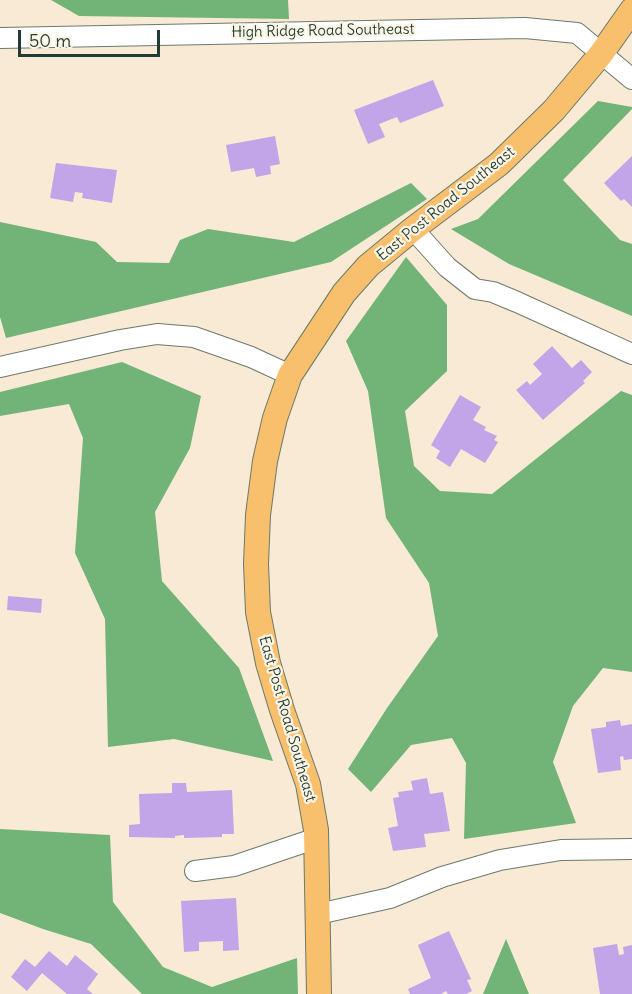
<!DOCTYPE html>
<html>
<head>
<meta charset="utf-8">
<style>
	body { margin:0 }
	#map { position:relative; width:632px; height:994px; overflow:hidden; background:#f8ead4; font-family:Delius,sans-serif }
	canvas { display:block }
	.scale { position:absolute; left:18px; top:30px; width:142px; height:27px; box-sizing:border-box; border:3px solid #1f3d34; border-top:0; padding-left:8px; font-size:18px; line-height:21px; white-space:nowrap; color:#1f3d34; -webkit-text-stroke:4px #fcf5e5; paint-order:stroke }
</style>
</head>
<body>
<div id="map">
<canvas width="632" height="994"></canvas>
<div class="scale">50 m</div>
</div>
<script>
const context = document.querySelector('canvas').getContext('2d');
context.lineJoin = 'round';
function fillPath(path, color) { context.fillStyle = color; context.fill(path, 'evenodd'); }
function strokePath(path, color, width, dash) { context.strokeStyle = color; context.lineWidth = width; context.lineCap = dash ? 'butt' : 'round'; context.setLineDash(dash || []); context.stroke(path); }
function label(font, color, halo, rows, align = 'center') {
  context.font = font + ' Delius,sans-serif'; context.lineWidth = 4.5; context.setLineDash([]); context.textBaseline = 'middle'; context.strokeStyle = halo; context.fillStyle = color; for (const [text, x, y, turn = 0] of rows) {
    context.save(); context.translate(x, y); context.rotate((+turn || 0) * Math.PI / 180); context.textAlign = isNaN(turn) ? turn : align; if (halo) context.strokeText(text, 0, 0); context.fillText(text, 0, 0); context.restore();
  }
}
fillPath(new Path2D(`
	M51,0H288L289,19L79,16Z
	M598,101L632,107V109L563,180L620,240L632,244V316L509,264L451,229L478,219Z
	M411,183L427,199L331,262L6,338L0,317V222L96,242L117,262L169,263L180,240L208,229L294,242Z
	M406,257L447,305V371L405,411L414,466L440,491L492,494L621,391L632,395V672L603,668L573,706L553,762L576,823L464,839L466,763L452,738L411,745L371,792L348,769L387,708L438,636L429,583L386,518L368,391L346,341Z
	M122,362L201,396L190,448L155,512L162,581L239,668L273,761L174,739L108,747L105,619L75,553L83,438L69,404L0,416V392Z
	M0,829L110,835L113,902L163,967L212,987L297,958L298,994H142L91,944L43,929L0,913Z
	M506,939L529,994H483Z`), '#72b377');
fillPath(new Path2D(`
	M433,80L444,106L400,123L397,117L379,124L385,137L368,144L354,110Z
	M275,136L280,164L270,166L271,174L256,177L254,168L231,172L226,145Z
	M632,156V207L624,199L621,201L604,183Z
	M56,163L117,170L112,203L82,198L83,193L75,192L73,202L50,198Z
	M552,346L572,368L581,360L592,372L583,381L585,383L543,420L516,390L527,381L530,385L542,374L533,364Z
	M460,395L481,407L473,420L486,427L484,430L497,436L494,440L498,442L485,463L461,449L450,467L436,458L440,451L431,445Z
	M8,596L42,599L41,613L7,610Z
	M620,720L621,726L632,724V759L624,760L623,756L620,757L621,770L598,773L591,729L606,727V722Z
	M427,778L430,794L443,792L450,831L424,834L426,847L393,851L388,828L398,826L393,798L399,797L398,792L413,790L411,781Z
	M172,783H186L187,792L232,790L234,834H222V837L184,838V835L175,836V838L129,837V825L140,824L139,794L172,793Z
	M236,898L239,950L223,951V941L199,942V951L184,952L181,901Z
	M449,931L471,979L467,980L472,991L466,994H448L446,991L441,994H410L408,989L431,978L418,945Z
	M617,944L619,955L624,954L623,947L632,945V994H600L593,948Z
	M49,951L67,966L75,955L98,974L87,989L93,994H67L42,973L27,991L11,977L25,959L35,967Z`), '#c1a5e8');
const minor = new Path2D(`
	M0,38L525,28L577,33L632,79
	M413,229L447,267L475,289L493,292L517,302L632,354
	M0,367L120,340L157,334L194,337L251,357L290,375
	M195,871L234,866L317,838
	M318,914L390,898L442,877L500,860L561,850L632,849`);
const major = new Path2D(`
	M319,994L316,830L308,784L282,710L268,663L258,612L256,564L258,515L265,461L275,418L290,375L344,293L368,266L413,229L499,164L554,110L601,54L632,10`);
strokePath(minor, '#6b7a6c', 22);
strokePath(major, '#6b7a6c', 26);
strokePath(minor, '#fff', 20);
strokePath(major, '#f8bf6c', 24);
label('15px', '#1f3d34', '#fcf5e5', [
	["High Ridge Road Southeast",323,31,-1],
	["East Post Road Southeast",446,204,-39],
	["East Post Road Southeast",287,719,74]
]);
</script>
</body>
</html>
